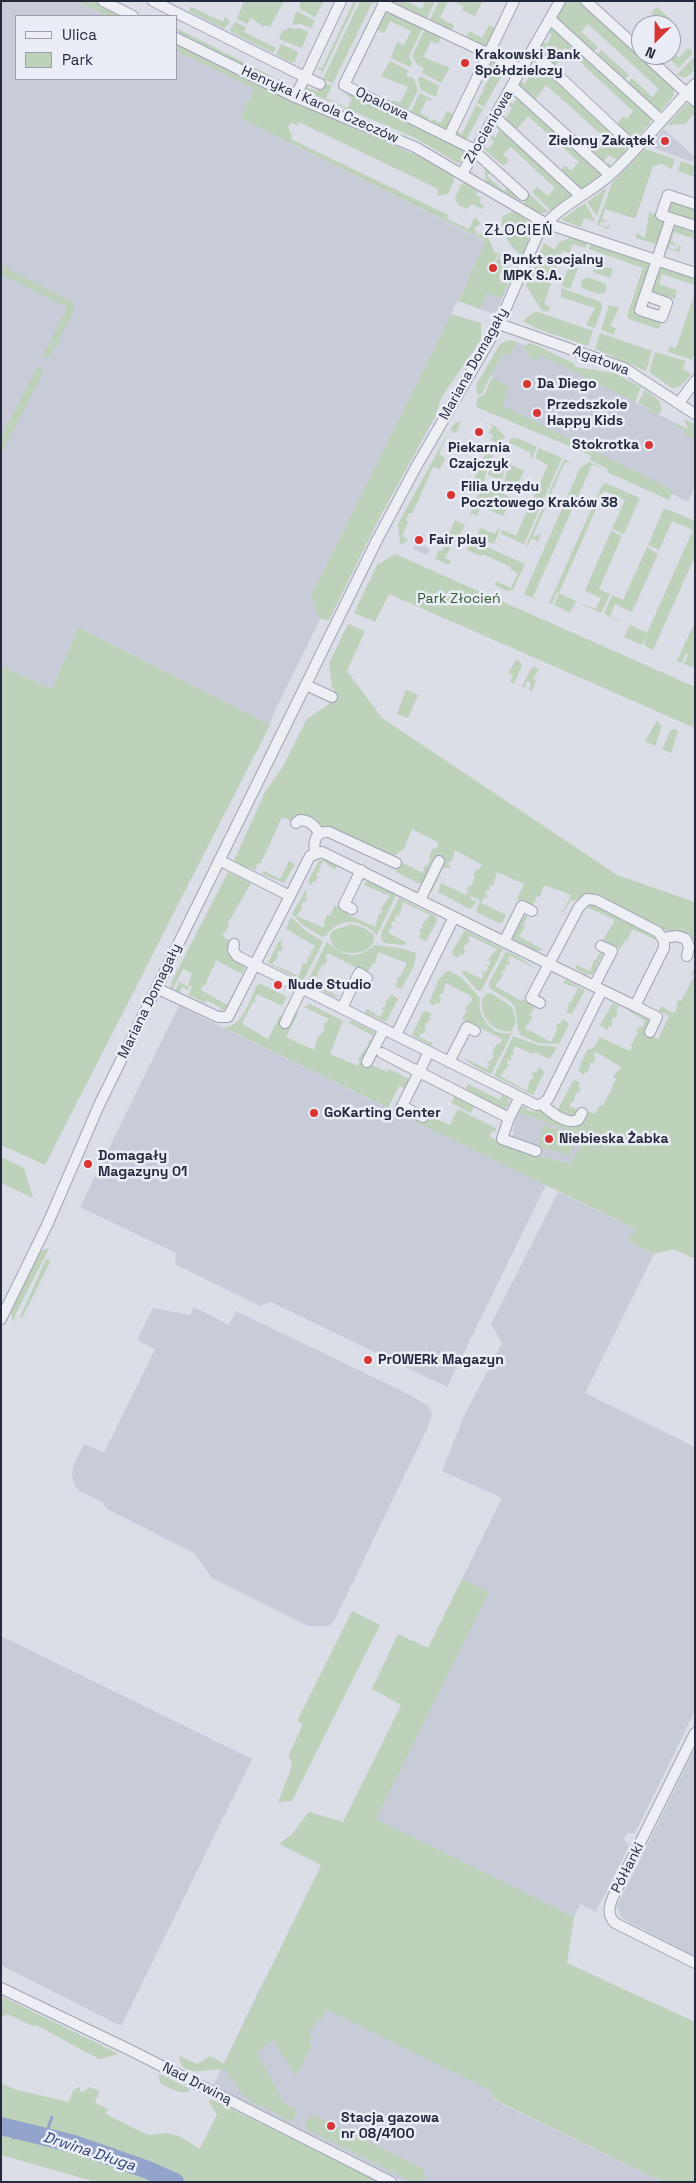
<!DOCTYPE html>
<html>
<head>
<meta charset="utf-8">
<style>
	body { margin:0 }
	#map { position:relative; width:696px; height:2183px; overflow:hidden; background:#dbdde7; font-family:"Space Grotesk",sans-serif }
	canvas { display:block }
	.frame { position:absolute; inset:0; border:2px solid #24293e; pointer-events:none }
	.legend { position:absolute; left:15px; top:15px; width:162px; height:65px; box-sizing:border-box; background:#eaedf5; border:1px solid #9b9fac; margin:0; padding:6px 9px; list-style:none; font-size:15px; color:#24293e }
	.legend li { display:flex; align-items:center; gap:10px; height:25px }
	.legend b { width:25px; border:1px solid #9b9fac }
	.north { position:absolute; left:631px; top:15px; width:50px; height:50px; box-sizing:border-box; background:#eaedf5; border:1px solid #9b9fac; border-radius:50%; rotate:203deg; font-size:14px; font-weight:700; line-height:20px; text-align:center; color:#24293e }
	.north::after { content:''; display:block; margin:auto; width:18px; height:22px; background:#d93533; clip-path:polygon(50% 0,100% 100%,50% 72%,0 100%) }
</style>
</head>
<body>
<div id="map">
<canvas width="696" height="2183"></canvas>
<div class="frame"></div>
<ul class="legend">
<li><b style="height:6px;background:#eeeff5"></b>Ulica</li>
<li><b style="height:14px;background:#bdd1bb"></b>Park</li>
</ul>
<div class="north">N</div>
</div>
<script>
const context = document.querySelector('canvas').getContext('2d');
context.lineJoin = 'round';
function fillPath(path, color) { context.fillStyle = color; context.fill(path, 'evenodd'); }
function strokePath(path, color, width, dash) { context.strokeStyle = color; context.lineWidth = width; context.lineCap = dash ? 'butt' : 'round'; context.setLineDash(dash || []); context.stroke(path); }
function label(font, color, halo, rows, align = 'center') {
  context.font = font + ' "Space Grotesk",sans-serif'; context.lineWidth = 5; context.setLineDash([]); context.textBaseline = 'middle'; context.strokeStyle = halo; context.fillStyle = color; for (const [text, x, y, turn = 0] of rows) {
    context.save(); context.translate(x, y); context.rotate((+turn || 0) * Math.PI / 180); context.textAlign = isNaN(turn) ? turn : align; if (halo) context.strokeText(text, 0, 0); context.fillText(text, 0, 0); context.restore();
  }
}
fillPath(new Path2D(`
	M1,1H77L107,16H16V79H176V51L254,89L240,118L487,242L311,595L320,619L273,715L270,725L78,627L52,689L1,666Z
	M664,129L695,157L692,162L649,146Z
	M487,293L502,299L496,312L491,313L480,309Z
	M518,342L687,429H695V486L688,502L486,399L488,387L493,376L491,375L502,354Z
	M422,534L425,535L420,545L430,549L427,555L413,549L418,535Z
	M179,1006L546,1185L447,1387L271,1302L260,1306L175,1264L176,1253L80,1207Z
	M518,1113L541,1120L586,1138L570,1164L536,1155L539,1146L512,1139L514,1132L512,1131Z
	M558,1192L634,1228L628,1241L654,1254L585,1393L695,1447V1711L635,1833H627L624,1839L629,1846L596,1912L580,1904L574,1917L376,1819L488,1592L462,1579L502,1498L442,1471L464,1416L502,1343L491,1324Z
	M194,1307L229,1325L236,1311L400,1390L427,1405L431,1410L432,1416L426,1431L335,1619L329,1626H308L212,1578L194,1553L107,1509L102,1502L79,1491L74,1484L72,1474L73,1466L84,1444L104,1453L155,1349L137,1340L153,1308L190,1315Z
	M1,1636L252,1759L121,2026L1,1965Z
	M695,1748V1956L625,1920L621,1917L617,1906Z
	M265,1978L490,2090L493,2100L663,2182H404L213,2086Z`), '#c8ccd9');
fillPath(new Path2D(`
	M77,1H94L123,16H107Z
	M244,1H284L270,27L265,25L264,27L251,18L247,24L237,19Z
	M300,1H324L315,17L300,9Z
	M354,1H357L321,76L322,71L314,67L322,68Z
	M360,1H371L378,5L372,3L333,83L323,79Z
	M391,1H406L422,9L425,1H435L426,21L392,4Z
	M439,1H448L440,18L454,25L451,33L429,22Z
	M453,1H482V2L475,16L462,10L463,6Z
	M564,1H581L668,81L673,87L674,95L662,110L657,111L626,85L632,78L652,97L659,89L588,24L581,32L598,47L592,54L558,22L555,16Z
	M191,7L223,22L225,17L230,21L224,29L189,11Z
	M657,7L673,22L676,36L671,31V25H665L651,13Z
	M296,11L314,20L312,28L300,24L292,25Z
	M389,11L423,27L409,56L412,63L410,67L391,58L397,42L404,45L411,31L390,21L384,33L376,29L383,13Z
	M235,22L246,27L244,32L276,48L273,53L231,32L230,30Z
	M489,25L496,29L488,46L483,48L465,40L469,31L482,38Z
	M550,26L652,117L650,123L638,137H631L616,125L624,116L627,119L633,111L565,48L558,55L562,59L553,68L539,52L538,48L542,41L547,44L552,35L547,31Z
	M288,27L293,29L300,28L308,32L302,48L279,39L283,30L286,31Z
	M176,28L289,85H297L296,87L292,85L287,87L176,31Z
	M425,29L441,37L438,44L431,41L423,57L450,68L441,83L422,73L424,68L417,64L412,56Z
	M176,43L283,97L423,158L453,175L454,180L448,194L437,196L438,189L297,121L299,126L292,123L288,127L292,136L291,139L448,215L447,219L469,229L475,217L481,224L474,228L478,235L485,231L495,253L499,252L493,264L490,265L494,267L500,253L502,255L499,258L504,266L507,264L512,275L504,271L499,274V280L506,283L509,281L502,299L487,293L480,309L458,301L486,241L240,118L254,89L176,51Z
	M281,44L298,52L295,62L292,63L276,55Z
	M688,48L693,53L679,68L667,56L671,55L672,51L679,58Z
	M601,50L629,75L623,82L596,56Z
	M695,56V65L692,69L694,71L685,78L677,75Z
	M534,59L626,145L625,152L618,160L609,155L603,162L606,165L609,163L611,166L609,168L586,149L592,143L595,145L603,136L546,85L534,101L520,88L519,80L525,84L533,70L527,66L534,68L537,63H529Z
	M390,61L408,70L406,76L414,79L418,90L407,112L391,104L393,100L400,103L408,87L381,76Z
	M494,62L506,68L484,107L477,103L493,69L487,66Z
	M420,76L439,86L436,97L421,90L418,81Z
	M322,81L332,86L326,98L348,108L352,99L346,95L351,93L468,150L459,164L415,138L303,90L306,87L317,91Z
	M420,93L432,99L431,101L427,99L420,113L429,118L427,121L410,113Z
	M514,93L599,169L601,175L580,190L559,172L565,165L571,171L579,162L528,116L515,131L502,119L501,115L506,118L512,108L506,104L509,100L513,104L517,99L512,94Z
	M686,104L695,106V113L685,124L668,125Z
	M476,105L483,109L466,140L457,136L455,131L462,134Z
	M447,111L455,115L448,128L445,130L431,123L432,119L441,123Z
	M498,124L573,195L551,211L532,192L537,187L548,196L555,188L511,147L503,154L509,160L503,166L482,147L489,149L494,141L488,137L489,134L495,138L500,129L494,126Z
	M645,149L675,159L671,169L662,164L653,166L636,217L633,218L605,209L602,219L607,221L606,222L601,221L600,225L608,227L611,222L609,229L597,225L612,183Z
	M482,151L549,212L539,214L525,206L524,201L529,195Z
	M681,161L695,166V177L678,171Z
	M484,164L491,171L487,176L504,191L509,187L518,195L516,199L486,183Z
	M465,183L478,191L476,195L481,198L479,202L484,206L482,209L472,204L467,209L458,205L455,198L461,184Z
	M607,187L597,216L587,202Z
	M672,201L695,207V220L692,221L669,212L667,208Z
	M585,203L595,221L584,218L581,227L561,220Z
	M511,212C537,215 529,241 523,257C513,250 497,229 503,216Z
	M649,212L657,215L664,222L658,245L636,238L637,233L645,238Z
	M676,224L695,230V239L674,232L671,242L677,244L676,246L670,244L669,248L676,250L679,245L681,246L679,252L665,248L672,226Z
	M574,236L587,241L585,248L573,244L569,253L562,251L544,304L550,307L548,312L541,310L526,285L544,243L555,250L558,243Z
	M592,242L646,260L651,268L636,312L662,321L659,329L629,319L627,316L643,268L589,249Z
	M596,264L613,269L610,278L593,272Z
	M1,265L73,302L74,311L49,358L42,357L66,310L65,306L1,274Z
	M569,265L578,268L570,289L562,286Z
	M666,267L695,277V285L662,274L659,284L677,290L675,299L669,297L668,299L654,293L652,288L657,270Z
	M587,277L606,284V292L599,294L582,288L581,281Z
	M561,288L601,302L602,308L595,328L586,325L595,308L561,297Z
	M695,293V353L692,360L668,352L670,346L676,348Z
	M609,305L619,308L610,326L616,328L614,335L601,330Z
	M535,311L593,331L588,346L538,329L523,321Z
	M451,314L481,323V340L441,398L435,417L380,517L329,620L320,619L311,595Z
	M600,333L652,351L646,371L595,349Z
	M509,340L517,342L509,356L502,354L482,393L478,395L476,385L500,344Z
	M531,343L575,364V367L614,373L641,387L635,402L540,355L537,360L528,356L523,346Z
	M655,352L686,361L683,369L691,374L681,386L672,388L649,372Z
	M38,365L43,373L1,454V437Z
	M492,378L510,387L502,405L673,490L669,500L607,472L608,469L590,460L591,456L581,451L476,407L478,397L484,395Z
	M645,390L659,400L662,409L659,414L648,413L650,409L638,403Z
	M684,419L695,424V440L685,435L686,432L676,426V423L688,429Z
	M479,420L495,426L505,436L500,444L491,440L493,435L488,433L493,426Z
	M461,421L456,433L450,430L448,433L439,454L445,458L440,469L433,467L412,514L409,513L406,520L408,522L402,536L408,540L403,544L400,543L398,524L449,431L455,423Z
	M511,438L519,439L537,447L532,458L530,457L531,453L510,443L501,460Z
	M490,443L499,446L487,465L481,463Z
	M539,448L562,458L524,544L501,534L502,530L516,536L548,465L535,458Z
	M564,459L572,464L565,462L533,536L536,537L538,534L541,535L534,548L537,541L531,538L528,546L526,545Z
	M492,461L505,467L502,481L488,475Z
	M589,462L605,470L592,465L533,597L539,601L524,594L580,468Z
	M509,464L524,471L516,488L504,482Z
	M480,467L487,470L483,486L473,482Z
	M605,483L640,498L624,534L612,529L625,500L604,491L559,593L576,601L570,613L554,605L559,593L557,592L552,604L549,603L602,486Z
	M486,486L512,498L503,516L481,506L477,516L472,513L469,520L473,502Z
	M664,508L695,521V556L653,650L644,645L647,633L642,645L624,637L630,625L647,633L693,530L672,521L659,550L648,545Z
	M455,520L465,525L460,535L525,564L513,590L507,591L495,585L496,581L511,588L518,573L510,569L511,567L483,554L481,556L467,550L468,547L454,541L445,558L451,561L449,565L435,559L439,550L442,551Z
	M480,528L495,534L498,528L500,529L494,544L477,536Z
	M611,531L622,536L599,589L610,594L601,613L578,603L596,609L601,598L585,591Z
	M647,547L658,554L632,612L615,604L610,616L626,625L604,614L612,595L623,600Z
	M395,554L695,687V728L389,594L375,622L354,613L377,565Z
	M695,622V668L684,664L688,654L686,653L682,663L677,661Z
	M348,624L365,631L347,671L382,718L617,875L695,902V942L688,934L663,930L585,895L574,901L571,900L559,919L563,913L561,911L564,910L571,895L544,885L540,897L537,896L532,907L517,899L524,884L497,872L493,886L490,885L489,888L490,891L487,890L485,894L488,896L487,898L484,897L481,903L506,915L502,923H499L476,912L480,900L471,896L470,899L477,902L470,909L438,892L441,883L466,895L469,890L466,889L468,886L470,887L475,878L473,876L476,869L479,870L482,865L455,850L452,861H450L448,864L450,866L449,868H443L431,893L422,885L396,872L399,861L423,873L425,865L427,866L431,858L429,857L433,848L436,849L439,843L412,829L404,849L394,856L323,827L301,815L295,816L291,821L282,817L261,863L257,864L256,871L248,867L246,870L233,863L265,792L282,768L307,719L329,704L335,690L332,688L329,663Z
	M78,627L270,725L45,1165L1,1145V666L52,689Z
	M517,659L522,665L514,684L510,682L513,675L508,673Z
	M534,667L539,669L533,679L536,681L532,691L529,690L531,683L527,681L524,688L522,687L530,670Z
	M406,690L418,695L408,718L397,714Z
	M657,721L662,726L655,746L645,741Z
	M674,729L678,731L671,753L662,749L670,732Z
	M324,859L337,866L335,870L323,861L319,869L320,873L318,872L316,875L318,877L315,882L313,881L311,885L308,881L319,861Z
	M289,861L295,864L284,883L262,874L264,871L280,879Z
	M228,872L251,883L227,925L229,926L222,936L230,941L227,948L229,956L246,966L242,974L216,960L214,968H212L205,986L203,985L201,990L227,1005L240,982L226,1009L220,1011L221,1008L206,1000L205,1003L189,995L185,998L175,992L179,982L189,987L188,990L182,987L179,994L185,997L188,996L192,987L188,985L192,974L183,969L172,991L170,990L172,981Z
	M365,882H372L396,895L377,935C364,923 347,916 332,929C327,933 328,936 322,937L303,925L292,914L305,891L307,892L305,898L307,899L305,902H303L301,905L303,907L296,916L322,927L325,926L324,922L327,915L330,916L335,905L348,912L347,914L375,927L379,913L381,914L383,910L381,909L390,896L364,885Z
	M399,898L436,916L437,921L426,941L419,938L421,933L419,932L421,928L424,929L422,925L430,915L403,902L399,916L396,915L395,918L396,922L393,921L391,925L393,928H390L388,933L406,942L405,945L385,943L382,941L381,933Z
	M589,903L654,933L659,939L656,940L632,929L627,941L625,940L620,949L603,940L615,920L589,908Z
	M525,915H528L523,926L525,927L519,936L543,950L537,951L513,939V934Z
	M291,917L306,931L323,942L303,981L268,963L279,941L282,940L281,946L283,947L281,951L279,950L277,954L279,955L272,964L299,976L303,963L306,964L308,960L306,957L309,958L311,954L310,950L312,951L315,946L286,929Z
	M351,924L364,928L374,935C378,958 329,960 330,935L334,930Z
	M465,930L503,949L481,991L477,990L462,973L463,970L482,979L484,975L482,973L483,971L486,972L488,968L486,965L489,966L491,962L488,960L497,949L470,936L468,939L470,940L463,948L465,950L463,955L460,954L458,958L454,956L452,952Z
	M327,942C343,956 356,961 375,945L400,948L416,953L414,966L401,989L395,986L398,980L396,979L400,977L407,963L378,952L375,964L373,963L367,973L328,953L325,958L328,959L324,966L322,965L320,969L322,970L319,971L317,975L319,976L315,977L313,983L338,996L334,997L307,982Z
	M506,951L519,957L535,968L510,956L507,961L510,962L508,965L506,964L505,971L503,970L501,973L503,975L495,986L521,1001L522,999L535,1005L530,1016L533,1017L525,1028L551,1042L558,1028L556,1027L557,1023L560,1024L563,1019L569,1024L559,1044L538,1043L519,1034L515,1007L510,1001L489,988V983Z
	M601,951L602,955L593,974L587,975L576,969V965L590,971L594,959L596,960Z
	M695,967V1259L673,1249L654,1254L628,1241L634,1228L402,1115L426,1114L450,1125L458,1109L496,1128V1132L492,1131L490,1137L515,1149L570,1164L585,1138L541,1120L518,1113L522,1107L526,1106L527,1110L534,1112L538,1110L574,1127L581,1124L588,1111L595,1114L600,1105L603,1106L616,1079L613,1077L621,1067L596,1052L593,1056L596,1057L593,1063H590L588,1072L586,1071L584,1075L578,1070L587,1050L593,1048L600,1037L630,1051L632,1046L630,1045L635,1040L633,1039L638,1034L636,1032L640,1026L642,1027L645,1021L629,1011L634,1009L647,1017C652,1027 645,1032 658,1039L669,1016L659,1011L661,1006L672,1013L676,1011L678,1000L681,1001L694,976L691,974Z
	M448,970L462,978L480,998C477,1016 491,1037 512,1033L491,1074L477,1068L462,1057L487,1069L490,1064L487,1063L489,1060L491,1061L494,1056L492,1054L497,1043L500,1044L502,1039L462,1019L467,1010L465,1009L472,1000L471,996L446,983L443,994L441,993L439,997L441,998L439,1004L436,1002L435,1006L429,1003L439,979Z
	M566,980L585,990L572,1014L566,1012L569,1005L567,1004L571,1002L578,988L563,983Z
	M261,984L285,996L286,999L282,1006L257,994L254,1000L256,1001L255,1003L253,1002L242,1024L268,1039L280,1016L283,1017L295,1012L298,1014L286,1037L314,1050L318,1036L320,1037L325,1027L323,1026L329,1019L304,1007L310,1004L343,1021L330,1054L358,1066L360,1061L358,1059L369,1044L368,1040L370,1041L373,1036L348,1022L352,1021L375,1032L363,1061L387,1072L389,1069L411,1080L406,1089L399,1086L389,1106L396,1109L395,1111L223,1027C242,1029 250,999 257,985Z
	M491,993L512,1007L516,1022L511,1031C493,1034 480,1016 482,999L486,994Z
	M391,994L398,999L386,1022L365,1013L367,1009L380,1017L384,1010L381,1008L385,1007L386,999L388,1000Z
	M613,1003L619,1006L616,1011L618,1012L616,1018L613,1017L611,1027L609,1026L607,1030L600,1025Z
	M426,1011L431,1014L429,1017L431,1018L424,1027L426,1028L423,1034L421,1033L419,1037L433,1043L431,1046L412,1035L423,1012Z
	M513,1036L538,1045L557,1047L550,1059L535,1052L533,1054L515,1046L513,1051L514,1055L511,1054V1061L508,1060L507,1064L509,1065L500,1076L527,1091L530,1079L532,1080L534,1076L532,1075L533,1072L536,1073L539,1067L543,1070L544,1073L533,1095L494,1076Z
	M575,1080L580,1083L578,1087L581,1088L578,1093L576,1092L573,1103L571,1102L569,1106L579,1110L574,1116L557,1111L573,1081Z
	M468,1084L500,1100L502,1095L508,1098C511,1105 506,1107 503,1111L465,1090Z
	M455,1095L474,1107L471,1113L451,1103Z
	M543,1124L579,1137L569,1155L539,1146Z
	M1,1157L24,1168L33,1198L1,1183Z
	M50,1247L15,1315L13,1323L11,1312L40,1252Z
	M46,1259L51,1260L22,1318L20,1317Z
	M462,1579L489,1592L376,1819L574,1917L567,1963L695,2022V2182H663L493,2099L490,2090L327,2010L321,2020L318,2019L309,2034L312,2036L309,2044L312,2045L296,2077L273,2040L257,2052L284,2104L296,2109L295,2118L289,2121L260,2105L258,2107L241,2093L226,2070C209,2067 181,2081 179,2056L197,2064L210,2056L224,2064L321,1865L279,1844L292,1834L309,1812L343,1822L401,1705L372,1689L398,1634L428,1648Z
	M352,1611L380,1625L292,1801L278,1802L292,1766L289,1754L303,1724L297,1721Z
	M1,1996L119,2054L99,2059L36,2025L33,2026L7,2014L1,2018Z
	M158,2075H162L190,2089L188,2092H178L161,2084Z
	M1,2083L17,2090L69,2102C72,2095 72,2088 81,2087L79,2091L83,2092L90,2087L99,2091L95,2103L108,2109L106,2114L148,2135L166,2133L179,2136L200,2149L217,2114L209,2102L211,2099L380,2182H96L1,2155Z
	M310,2116H316L424,2169L425,2180L412,2182L306,2129L305,2121Z`), '#bdd1bb');
strokePath(new Path2D(`
	M45,2137L52,2117
	M14,2138L16,2130`), '#92a4cb', 3);
strokePath(new Path2D(`
	M1,2126L74,2144L148,2170L175,2182`), '#92a4cb', 18);
const street = new Path2D(`
	M103,1L133,16
	M153,1L305,77L341,1
	M385,1L344,85L471,148L523,195
	M586,1L641,51
	M383,4L521,69
	M550,19L661,120
	M176,38L295,97L415,147L545,223L695,273
	M532,51L635,148
	M645,55L695,101
	M512,86L610,175
	M295,97L305,77L320,84
	M495,117L581,196
	M449,136L514,1
	M462,174L560,1
	M695,204L668,195L661,215L695,226
	M645,295L667,303L662,317L640,310L671,218
	M499,324L624,368L695,414
	M679,403L695,381
	M306,685L332,697
	M296,823L300,820C309,820 314,825 319,833
	M315,853C313,840 316,831 329,832L396,863
	M219,860L290,896L310,856L322,852L602,990L548,1099L542,1104L536,1105L237,956L233,950L234,944
	M420,900L439,861
	M352,909L344,905L361,870
	M663,938L677,936L686,939L689,947L687,956
	M504,942L522,906L532,911
	M594,986L612,951L601,946
	M156,988L218,1017H228L290,896
	M540,1003L531,998L579,907L587,899L596,900L658,932L664,941V948L635,1006L602,990
	M635,1006L657,1017L650,1032
	M342,1008L359,973L367,978
	M285,1023L302,988
	M396,1035L454,917
	M429,1052L419,1072L509,1118L520,1097
	M382,1053L419,1072L399,1112
	M367,1062L384,1029
	M449,1062L467,1027L475,1031
	M542,1104C550,1112 566,1125 578,1120L582,1113
	M402,1106L423,1117
	M509,1118L502,1139L536,1151
	M1,1319L48,1223L100,1103L377,540L416,467L499,324L537,236C554,207 587,196 611,174C640,147 667,114 695,84
	M695,1733L613,1897C609,1907 607,1915 615,1923L695,1963
	M1,1988L130,2050L391,2182`);
strokePath(street, '#a0a3b1', 12);
strokePath(street, '#eeeff5', 10);
for (const [x, y, r, color] of [
	[465,63,5,"#d93533"],
	[665,141,5,"#d93533"],
	[493,268,5,"#d93533"],
	[527,384,5,"#d93533"],
	[537,413,5,"#d93533"],
	[479,432,5,"#d93533"],
	[649,445,5,"#d93533"],
	[451,495,5,"#d93533"],
	[419,540,5,"#d93533"],
	[278,985,5,"#d93533"],
	[314,1113,5,"#d93533"],
	[549,1139,5,"#d93533"],
	[88,1164,5,"#d93533"],
	[368,1360,5,"#d93533"],
	[331,2126,5,"#d93533"]
]) { const dot = new Path2D(); dot.arc(x, y, r, 0, 2 * Math.PI); context.fillStyle = color; context.fill(dot); strokePath(dot, '#eaedf5', 2); }
label('bold 14px', '#24293e', '#eaedf5', [
	["Krakowski Bank",475,55],
	["Spółdzielczy",475,71],
	["Zielony Zakątek",655,141,"right"],
	["Punkt socjalny",503,260],
	["MPK S.A.",503,276],
	["Da Diego",537,384],
	["Przedszkole",547,405],
	["Happy Kids",547,421],
	["Stokrotka",639,445,"right"],
	["Piekarnia",479,448,"center"],
	["Czajczyk",479,464,"center"],
	["Filia Urzędu",461,487],
	["Pocztowego Kraków 38",461,503],
	["Fair play",429,540],
	["Nude Studio",288,985],
	["GoKarting Center",324,1113],
	["Niebieska Żabka",559,1139],
	["Domagały",98,1156],
	["Magazyny 01",98,1172],
	["PrOWERk Magazyn",378,1360],
	["Stacja gazowa",341,2118],
	["nr 08/4100",341,2134]
], 'left');
label('14px', '#24293e', '#eaedf5', [
	["Opalowa",382,104,26],
	["Henryka i Karola Czeczów",320,105,24],
	["Złocieniowa",489,127,-60],
	["Agatowa",601,361,21],
	["Mariana Domagały",474,364,-61],
	["Mariana Domagały",150,1001,-64],
	["Półłanki",628,1868,-63],
	["Nad Drwiną",197,2084,27]
]);
label('14px', '#315b30', '#eaedf5', [
	["Park Złocień",459,599]
]);
label('italic 15px', '#2b3f75', '#eaedf5', [
	["Drwina Długa",89,2152,18]
]);
context.letterSpacing = '1px';
label('16px', '#161a2e', '#eaedf5', [
	["ZŁOCIEŃ",519,231]
]);
context.letterSpacing = '0px';
</script>
</body>
</html>
